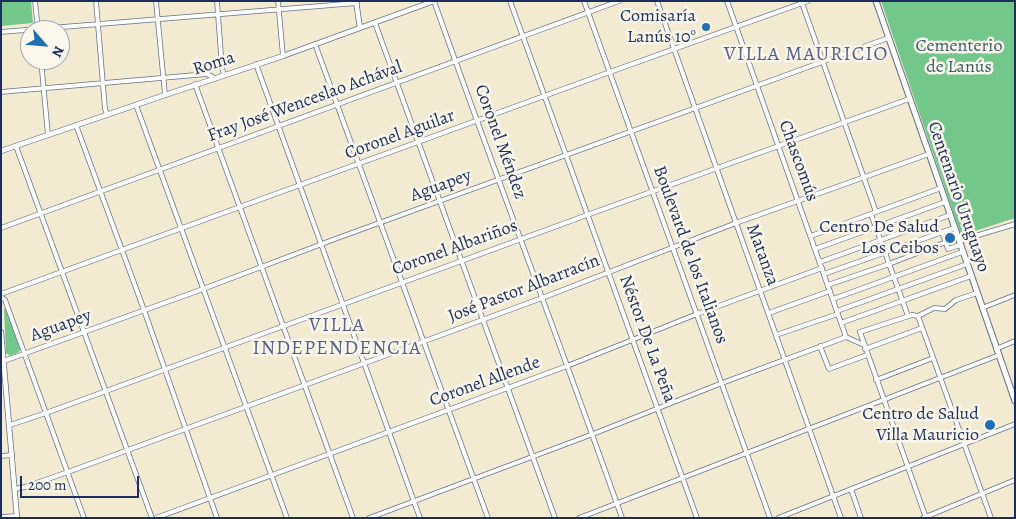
<!DOCTYPE html>
<html>
<head>
<meta charset="utf-8">
<style>
	body { margin:0 }
	#map { position:relative; width:1016px; height:519px; overflow:hidden; background:#f2ead1; font-family:Alegreya,serif }
	canvas { display:block }
	.frame { position:absolute; inset:0; border:2px solid #1b2f5e; pointer-events:none }
	.north { position:absolute; left:20px; top:20px; width:50px; height:50px; box-sizing:border-box; background:#fbf7ec; border:1px solid #a1a7b3; border-radius:50%; rotate:117deg; font-size:14px; font-weight:700; line-height:20px; text-align:center; color:#1b2f5e }
	.north::after { content:''; display:block; margin:auto; width:18px; height:22px; background:#1f6fb2; clip-path:polygon(50% 0,100% 100%,50% 72%,0 100%) }
	.scale { position:absolute; left:20px; top:476px; width:119px; height:22px; box-sizing:border-box; border:2px solid #1b2f5e; border-top:0; padding-left:6px; font-size:15px; line-height:18px; white-space:nowrap; color:#1b2f5e; -webkit-text-stroke:4px #fbf7ec; paint-order:stroke }
</style>
</head>
<body>
<div id="map">
<canvas width="1016" height="519"></canvas>
<div class="frame"></div>
<div class="north">N</div>
<div class="scale">200 m</div>
</div>
<script>
const context = document.querySelector('canvas').getContext('2d');
context.lineJoin = 'round';
function fillPath(path, color) { context.fillStyle = color; context.fill(path, 'evenodd'); }
function strokePath(path, color, width, dash) { context.strokeStyle = color; context.lineWidth = width; context.lineCap = dash ? 'butt' : 'round'; context.setLineDash(dash || []); context.stroke(path); }
function label(font, color, halo, rows, align = 'center') {
  context.font = font + ' Alegreya,serif'; context.lineWidth = 5; context.setLineDash([]); context.textBaseline = 'middle'; context.strokeStyle = halo; context.fillStyle = color; for (const [text, x, y, turn = 0] of rows) {
    context.save(); context.translate(x, y); context.rotate((+turn || 0) * Math.PI / 180); context.textAlign = isNaN(turn) ? turn : align; if (halo) context.strokeText(text, 0, 0); context.fillText(text, 0, 0); context.restore();
  }
}
fillPath(new Path2D(`
	M1,1H31L33,23L1,26Z
	M881,1H1015V218L963,235L962,232H960Z
	M4,309H6L20,349L19,352L10,356L6,353Z`), '#74c78a');
const minor = new Path2D(`
	M35,1L38,30
	M96,1L105,109L107,114
	M156,1L165,95
	M217,1L222,68L224,75
	M278,1L283,56
	M434,1C495,174 561,345 622,518
	M510,1L566,155L697,518
	M584,1L770,518
	M657,1L841,518
	M727,1L846,337L864,345
	M802,3L876,212
	M375,23L555,518
	M1,32L357,3
	M315,44L488,518
	M41,60L48,135
	M256,64L420,518
	M195,84L353,518
	M1,92L207,74L215,78
	M136,105L287,518
	M76,125L144,310L217,518
	M16,146L152,518
	M871,214L908,316
	M1,228L619,1
	M942,232L948,249L960,245
	M811,236L941,188
	M959,241L1015,224
	M815,249L945,202
	M820,262L950,215
	M824,274L954,228
	M828,285L889,264L946,242
	M1,294L610,72L808,1
	M1,297L5,300L84,518
	M833,299L962,252
	M982,308L1015,295
	M837,311L967,264
	M769,313L830,291
	M918,316L991,518
	M841,323L971,276
	M776,335L838,314
	M820,346L829,369L867,355
	M865,349L922,328
	M996,349L1015,341
	M4,361L203,289L335,239L888,38
	M876,380L933,358
	M10,425L46,413L587,215L909,99
	M1,456L12,455
	M15,489L25,487L68,472L542,298L736,223L929,154
	M851,489L861,518
	M1,517L17,516
	M156,518L567,366L697,314L822,268
	M369,518L593,434L722,383L846,337
	M579,518L999,355
	M778,518L1015,424
	M923,518L1015,480
	M926,518L860,332L912,315L918,316L934,308L945,309L956,300L977,293`);
const tertiary = new Path2D(`
	M356,1L360,28
	M1,151L165,95L283,56L434,1
	M1,332L17,518`);
const secondary = new Path2D(`
	M876,1L1015,401`);
strokePath(minor, '#667086', 5.5);
strokePath(tertiary, '#667086', 6);
strokePath(secondary, '#667086', 7);
strokePath(minor, '#fff', 4);
strokePath(tertiary, '#fff', 4.5);
strokePath(secondary, '#fff', 5);
for (const [x, y, r, color] of [
	[706,27,5,"#1f6fb2"],
	[950,238,6,"#1f6fb2"],
	[990,425,6,"#1f6fb2"]
]) { const dot = new Path2D(); dot.arc(x, y, r, 0, 2 * Math.PI); context.fillStyle = color; context.fill(dot); strokePath(dot, '#fbf7ec', 2); }
label('18px', '#1b2f5e', '#fbf7ec', [
	["Comisaría",696,17],
	["Lanús 10°",696,38],
	["Centro De Salud",939,228],
	["Los Ceibos",939,249],
	["Centro de Salud",979,415],
	["Villa Mauricio",979,436]
], 'right');
label('18px', '#365d6b', '#fbf7ec', [
	["Cementerio",959,47],
	["de Lanús",959,68]
]);
label('18px', '#1b2f5e', '#fbf7ec', [
	["Roma",214,64,-18],
	["Fray José Wenceslao Achával",305,102,-20],
	["Coronel Aguilar",400,135,-20],
	["Coronel Méndez",500,142,70],
	["Chascomús",798,161,70],
	["Aguapey",441,186,-20],
	["Centenario Uruguayo",958,197,71],
	["Coronel Albariños",455,248,-20],
	["Boulevard de los Italianos",690,255,70],
	["Matanza",762,255,70],
	["José Pastor Albarracín",524,289,-21],
	["Aguapey",61,326,-20],
	["Néstor De La Peña",647,339,70],
	["Coronel Allende",485,382,-20]
]);
context.letterSpacing = '1px';
label('20px', '#565e8b', '#fbf7ec', [
	["VILLA MAURICIO",806,55],
	["VILLA",337,326],
	["INDEPENDENCIA",337,349]
]);
context.letterSpacing = '0px';
</script>
</body>
</html>
